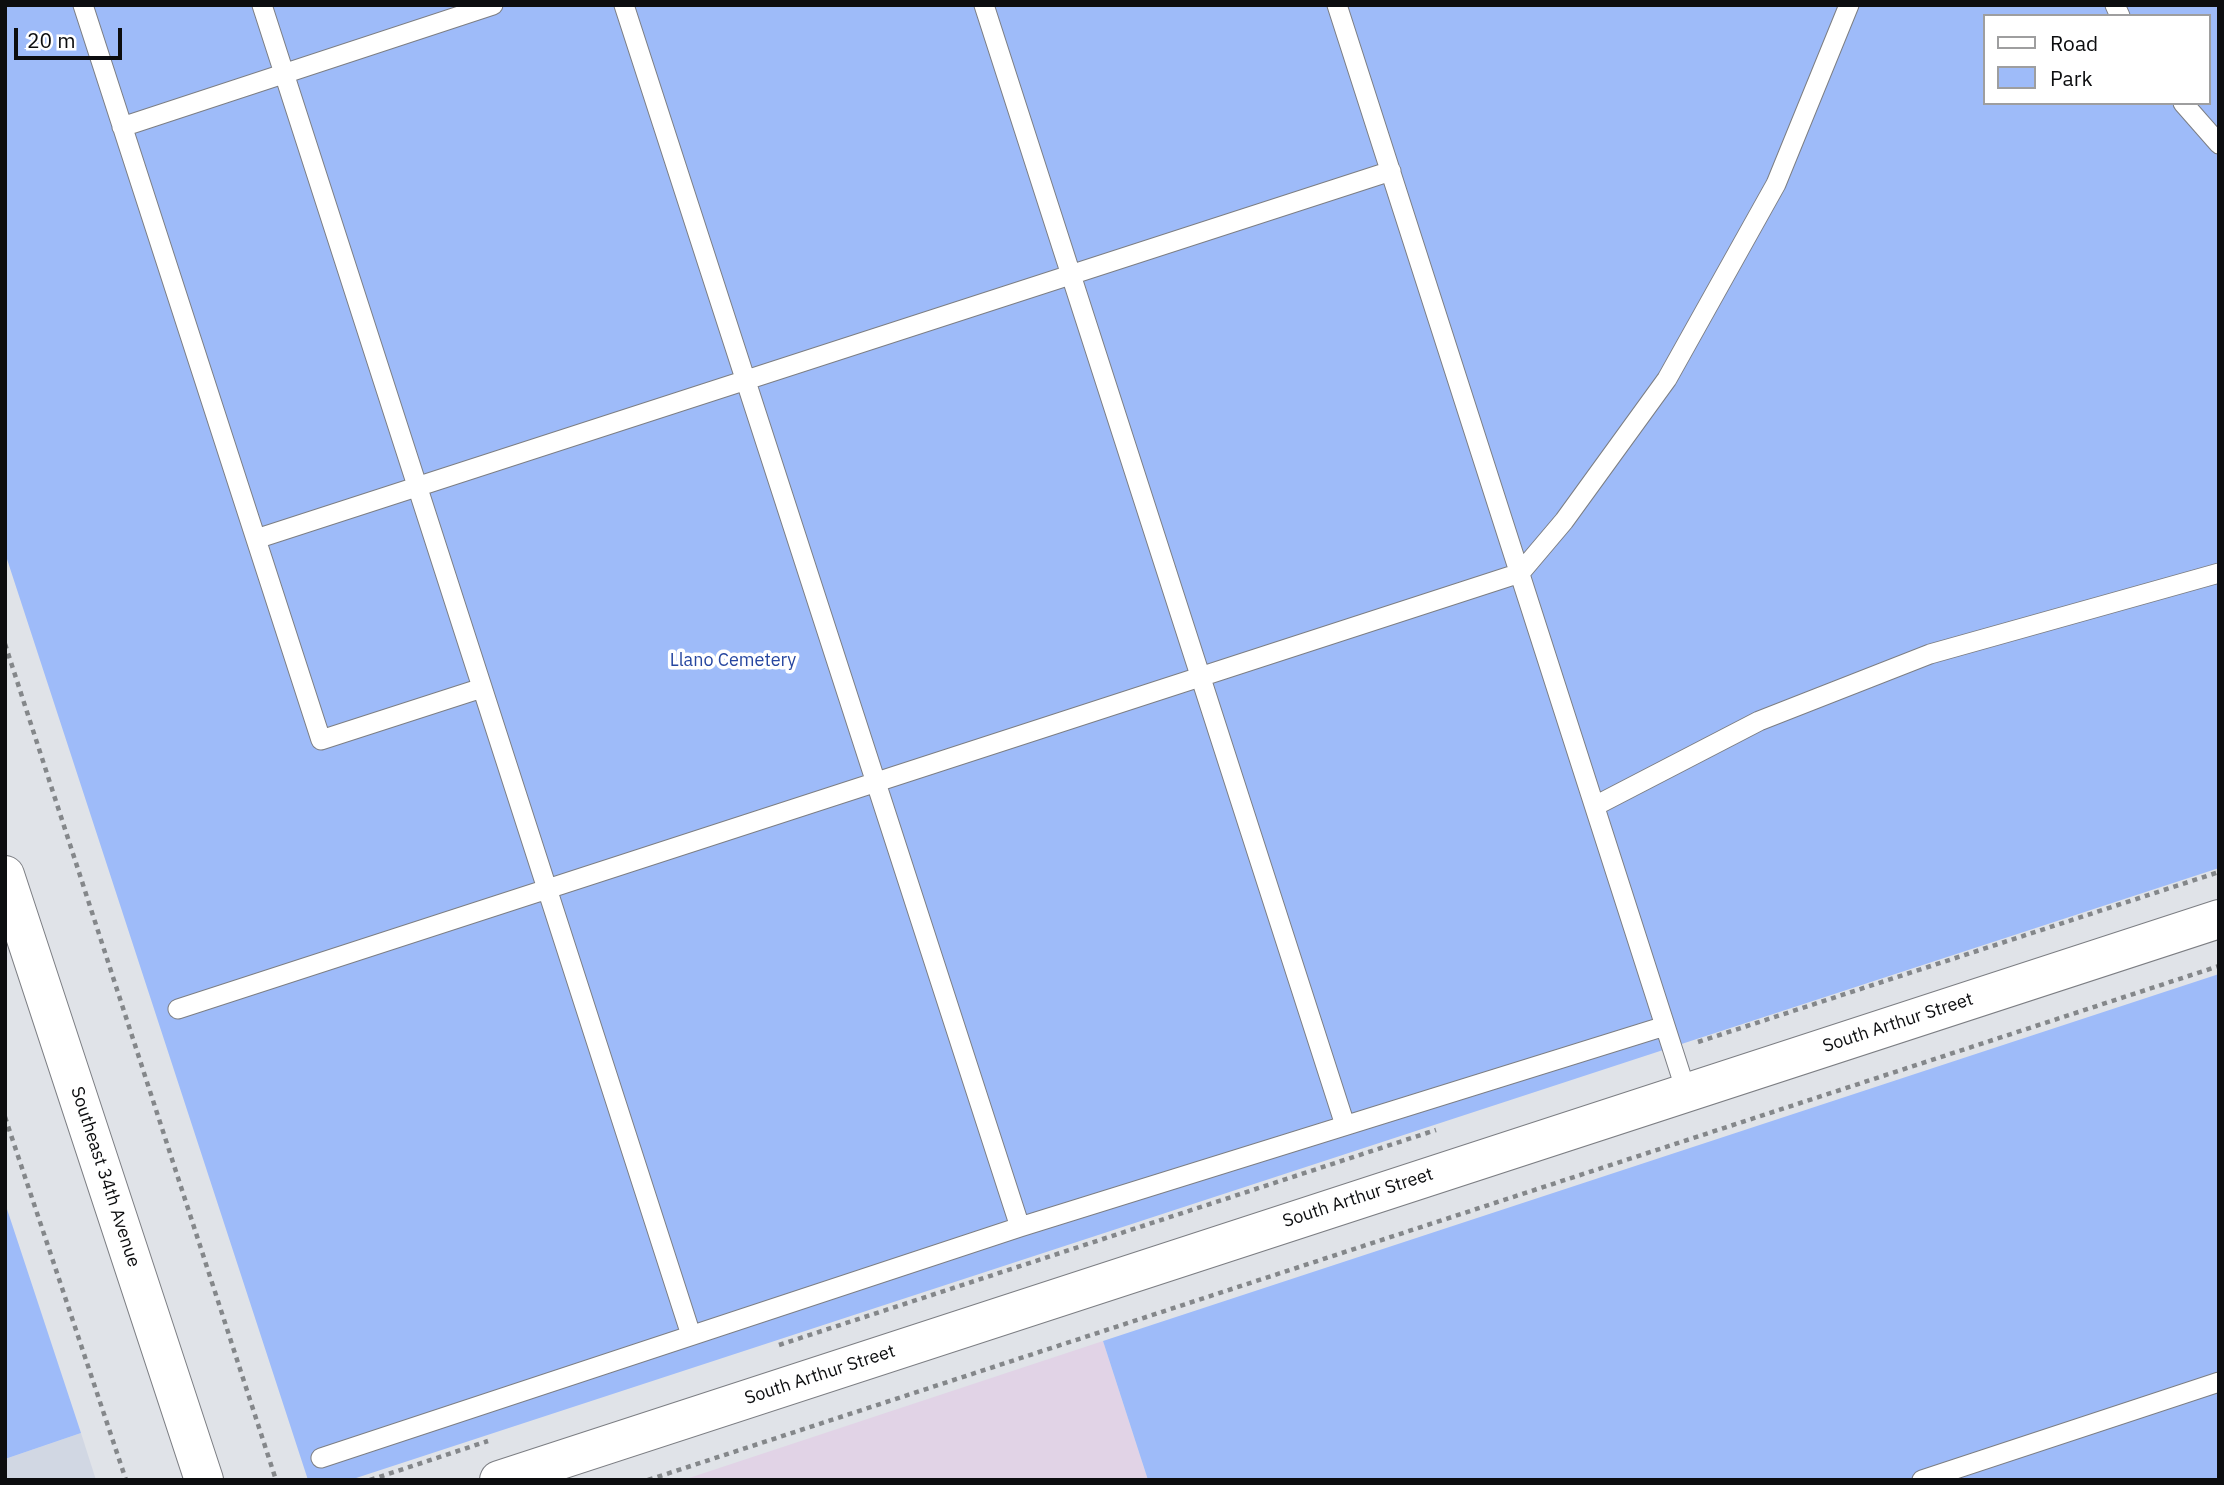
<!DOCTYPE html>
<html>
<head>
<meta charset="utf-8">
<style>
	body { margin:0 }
	#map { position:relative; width:2224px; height:1485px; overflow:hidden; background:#e0e3e8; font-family:"IBM Plex Sans",sans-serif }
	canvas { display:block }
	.frame { position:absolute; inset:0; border:7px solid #0c0d0f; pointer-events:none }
	.legend { position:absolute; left:1983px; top:14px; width:228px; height:91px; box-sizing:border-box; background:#fff; border:2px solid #9e9e9f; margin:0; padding:9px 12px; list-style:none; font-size:21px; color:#0c0d0f }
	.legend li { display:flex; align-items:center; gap:14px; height:35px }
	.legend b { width:35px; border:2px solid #9e9e9f }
	.scale { position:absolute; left:14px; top:28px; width:108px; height:32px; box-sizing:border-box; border:4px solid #0c0d0f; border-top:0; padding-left:9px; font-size:21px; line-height:24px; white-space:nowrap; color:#0c0d0f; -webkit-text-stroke:5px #fff; paint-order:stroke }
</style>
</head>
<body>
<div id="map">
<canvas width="2224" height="1485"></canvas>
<div class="frame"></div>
<ul class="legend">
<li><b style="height:9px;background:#fff"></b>Road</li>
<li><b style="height:19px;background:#9ebbf9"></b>Park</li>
</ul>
<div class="scale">20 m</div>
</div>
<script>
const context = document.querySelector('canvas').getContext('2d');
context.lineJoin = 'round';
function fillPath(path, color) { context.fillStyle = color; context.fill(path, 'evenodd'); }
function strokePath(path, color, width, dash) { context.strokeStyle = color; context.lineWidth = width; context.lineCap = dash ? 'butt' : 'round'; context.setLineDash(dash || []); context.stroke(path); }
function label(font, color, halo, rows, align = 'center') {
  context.font = font + ' "IBM Plex Sans",sans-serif'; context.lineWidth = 7; context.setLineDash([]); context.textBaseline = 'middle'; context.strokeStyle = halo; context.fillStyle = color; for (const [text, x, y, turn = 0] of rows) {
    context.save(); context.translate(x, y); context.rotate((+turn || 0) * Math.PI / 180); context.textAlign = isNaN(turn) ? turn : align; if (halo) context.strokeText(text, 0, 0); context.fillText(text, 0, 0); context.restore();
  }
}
fillPath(new Path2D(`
	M1103,1341L1148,1480H683Z`), '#e1d3e6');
fillPath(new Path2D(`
	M81,1433L96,1480H5V1459Z`), '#d1d7e3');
fillPath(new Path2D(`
	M5,5H2219V868L350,1480H308L5,553ZM1984,16H2208V103H1984Z
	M2219,974V1480H1148L1103,1341Z
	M5,1203L81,1433L5,1459Z`), '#9ebbf9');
const service = new Path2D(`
	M83,5L321,740L482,688
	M262,5L691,1335
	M624,5L1020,1227
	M984,5L1345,1125
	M1337,5L1686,1091
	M2115,5L2120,16
	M2183,103L2219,144
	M122,127L493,5
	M256,539L1391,171
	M1595,806L1759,721L1930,654L2219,573
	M178,1009L1520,573L1564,521L1667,379L1776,184L1849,5
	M321,1458L1020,1227L1665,1026
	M1922,1480L2219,1382`);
const secondary = new Path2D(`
	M5,875L204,1480
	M499,1480L2219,919`);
strokePath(service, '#7c7e83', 21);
strokePath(secondary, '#7c7e83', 40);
strokePath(new Path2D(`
	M5,644L276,1480
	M1698,1042L2219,872
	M5,1117L126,1480
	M779,1345L1436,1130
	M370,1480L488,1441
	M648,1480L2219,966`), '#84878a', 4.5, [5, 5]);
strokePath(service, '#fff', 19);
strokePath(secondary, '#fff', 38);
label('18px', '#2646a0', '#fff', [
	["Llano Cemetery",733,661]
]);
label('18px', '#0c0d0f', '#fff', [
	["South Arthur Street",1898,1023,-18],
	["Southeast 34th Avenue",105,1177,72],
	["South Arthur Street",1358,1198,-18],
	["South Arthur Street",820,1375,-18]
]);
</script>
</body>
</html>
